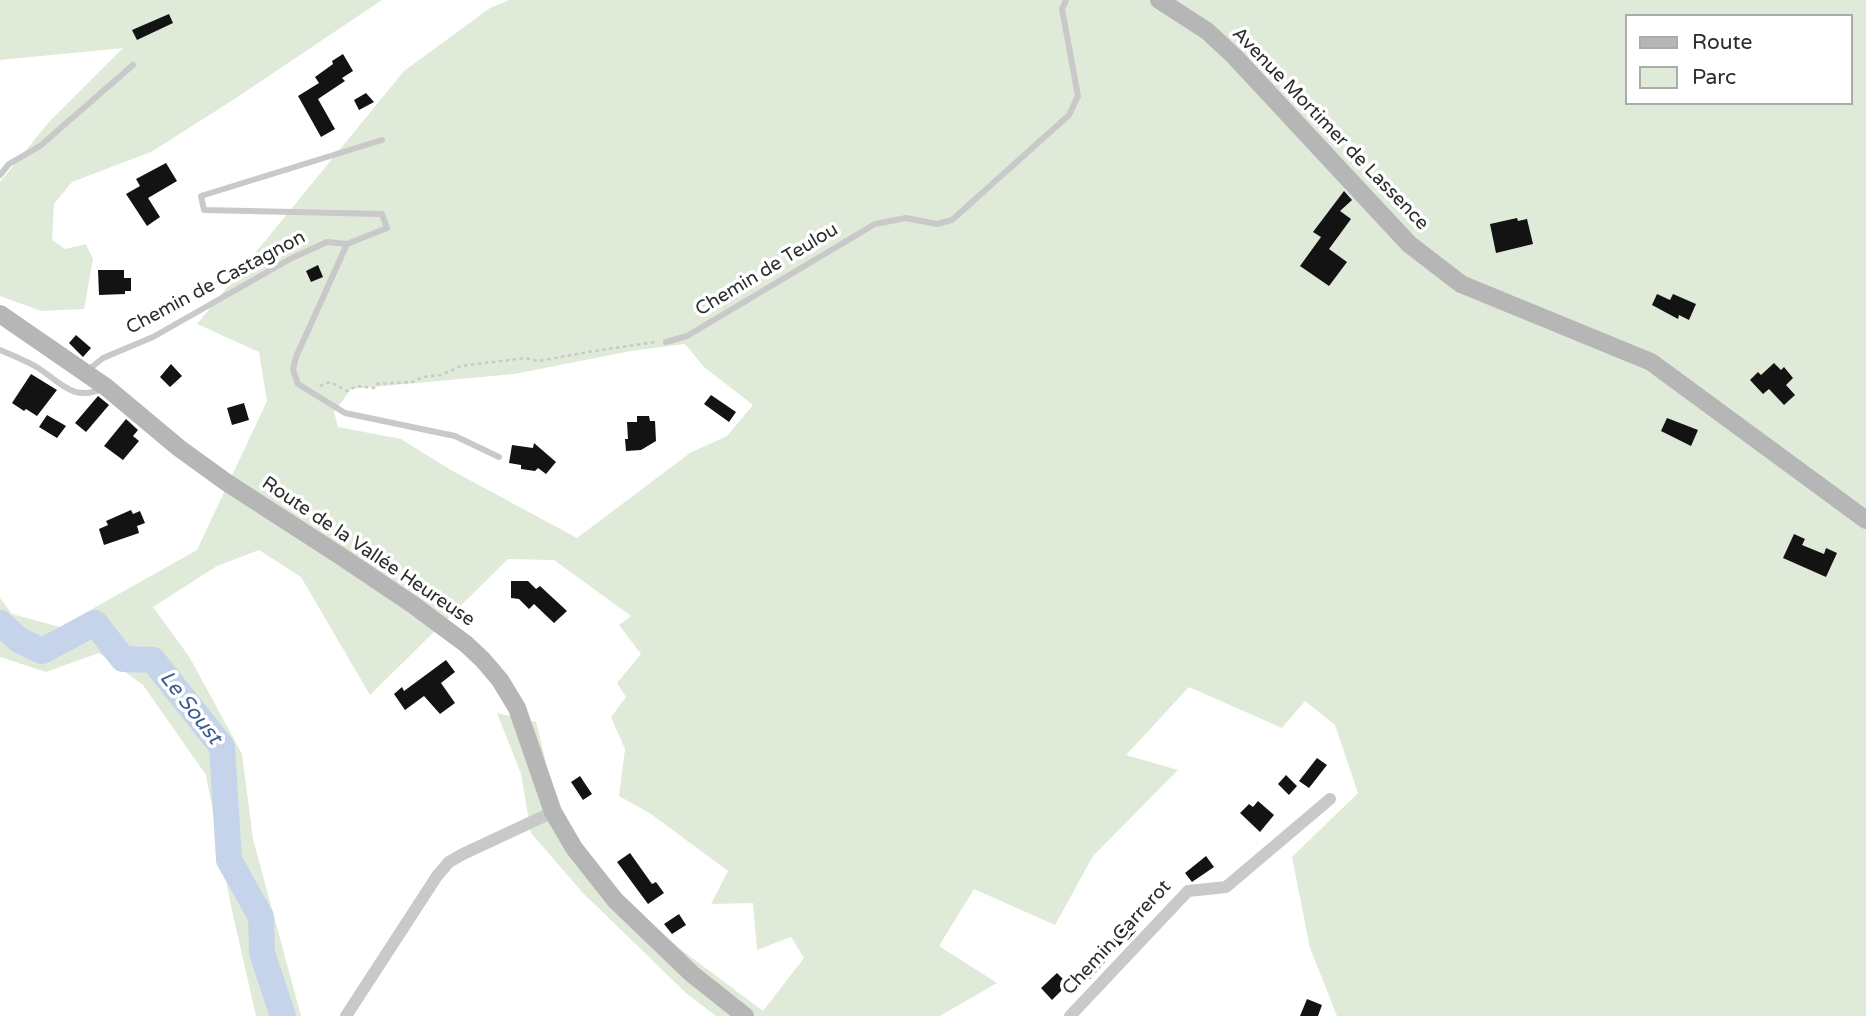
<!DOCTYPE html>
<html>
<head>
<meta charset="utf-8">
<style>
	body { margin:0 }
	#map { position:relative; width:1866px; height:1016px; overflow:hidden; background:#fff; font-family:"Varela Round",sans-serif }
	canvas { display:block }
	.legend { position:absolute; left:1625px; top:14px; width:228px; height:91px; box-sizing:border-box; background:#fff; border:2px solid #ababab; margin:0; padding:9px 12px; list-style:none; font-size:21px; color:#2c2c2c }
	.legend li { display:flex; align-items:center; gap:14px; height:35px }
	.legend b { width:35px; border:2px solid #ababab }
</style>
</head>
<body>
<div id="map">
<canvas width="1866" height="1016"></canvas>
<ul class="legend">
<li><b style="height:9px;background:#b6b6b6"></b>Route</li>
<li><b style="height:19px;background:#dfead9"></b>Parc</li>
</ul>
</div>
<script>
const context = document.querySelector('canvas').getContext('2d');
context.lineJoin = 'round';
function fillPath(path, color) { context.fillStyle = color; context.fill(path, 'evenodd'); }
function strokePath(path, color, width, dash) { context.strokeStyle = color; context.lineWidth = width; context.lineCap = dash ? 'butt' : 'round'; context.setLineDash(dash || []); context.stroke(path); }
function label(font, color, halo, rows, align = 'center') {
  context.font = font + ' "Varela Round",sans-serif'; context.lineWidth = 7; context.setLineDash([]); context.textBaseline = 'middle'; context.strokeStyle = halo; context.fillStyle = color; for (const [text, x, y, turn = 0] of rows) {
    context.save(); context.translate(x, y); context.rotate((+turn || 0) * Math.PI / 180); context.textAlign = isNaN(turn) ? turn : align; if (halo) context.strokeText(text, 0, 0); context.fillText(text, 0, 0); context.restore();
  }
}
fillPath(new Path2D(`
	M0,0H382L233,100L151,152L72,182L54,204L52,240L65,249L86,244L93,259L84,309L41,311L0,296V182L48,123L123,48L0,60Z
	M509,0H1866V1016H1337L1310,948L1292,857L1358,793L1335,725L1305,701L1282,728L1189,687L1126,755L1178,770L1093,856L1055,925L974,889L939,946L997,983L940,1016H716L686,993L582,892L531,833L521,774L497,713L536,722L555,799L571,832L604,876L645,919L683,951L763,1011L804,958L791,937L757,950L753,903L711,904L728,871L651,814L619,796L625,749L611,717L626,697L617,683L641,654L619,625L631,616L554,560L508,559L370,695L301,577L259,550L217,566L153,607L190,658L242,754L253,839L301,1016H256L231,906L206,775L143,685L99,653L46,672L0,657V598L12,614L60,627L197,550L267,401L259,352L197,324L404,71L490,8ZM1626,16H1850V103H1626ZM685,344L704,367L753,405L727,436L690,453L577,538L451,470L401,439L338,427L334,412L351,389L514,374L631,351Z`), '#dfead9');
strokePath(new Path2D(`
	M0,623L19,640L42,651L95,623L123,659L153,660L222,747L229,860L261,917L262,953L283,1016`), '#c5d4eb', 26);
fillPath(new Path2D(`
	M169,14L173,23L137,40L132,30Z
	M343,54L353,71L342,78L345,81L318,99L335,129L321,137L298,96L319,83L315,77L333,64L332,61Z
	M366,93L374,102L359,110L354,100Z
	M166,163L177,181L148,198L160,217L147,226L126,194L140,186L136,179Z
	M1344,191L1352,200L1340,211L1351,219L1329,249L1347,262L1329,286L1300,266L1321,237L1313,232Z
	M1517,218L1518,221L1527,219L1533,244L1496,253L1490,224Z
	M318,265L323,277L311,282L306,271Z
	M98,270H124V278H131V291H125V294L99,295Z
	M1657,294L1670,300L1673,294L1696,304L1689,320L1679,315L1678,319L1652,305Z
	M76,335L91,348L83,357L69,343Z
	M1774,363L1781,370L1784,367L1793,378L1786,385L1795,395L1784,405L1769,389L1763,394L1750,380L1758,372L1761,375Z
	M171,364L182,376L170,387L160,377Z
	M31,374L57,390L37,416L26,409L24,411L12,403Z
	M711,395L736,412L729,422L704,404Z
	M98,396L109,405L86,432L75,423Z
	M244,403L249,420L232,425L227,408Z
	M47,415L66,426L57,438L39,427Z
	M637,416H649L650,421H655L656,441L641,450L626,451L625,439H628L627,422H637Z
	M1667,418L1698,430L1691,446L1661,431Z
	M126,419L138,430L133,436L139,441L123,460L104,446Z
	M534,443L556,462L546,474L538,468L535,471L521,469V465L509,463L512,445L533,448Z
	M131,510L133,514L140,511L145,523L137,526L139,533L104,545L99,529L108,525L106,521Z
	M1794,534L1805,539L1802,545L1824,554L1826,548L1837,553L1826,577L1783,558Z
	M511,581H528L536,589L540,586L567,611L554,623L534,604L529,609L519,599L511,598Z
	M446,660L455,672L441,683L455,703L440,714L424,696L405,710L394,694L402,687L404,691Z
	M1317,758L1327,765L1309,788L1299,781Z
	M1286,775L1297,786L1289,795L1278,784Z
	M580,776L592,794L583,800L571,782Z
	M1258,801L1274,815L1260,832L1240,813L1249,804L1253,807Z
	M630,853L652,884L656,882L664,893L648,904L617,862Z
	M1206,856L1214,867L1192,882L1185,873Z
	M679,914L686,925L672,934L664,924Z
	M1125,923L1136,931L1128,940L1116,935Z
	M1116,936L1123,942L1090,979L1082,972L1084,969L1083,967L1092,957L1093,959Z
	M1057,973L1068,984L1052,1000L1041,988Z
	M1307,999L1322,1005L1318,1016H1300Z`), '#131313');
strokePath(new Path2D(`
	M320,386L330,382L347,391L357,386L374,388L376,384L412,382L423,377L441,375L461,366L525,358L538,361L588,352L655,342`), '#c9c9c9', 2.5, [3.5, 3.5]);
strokePath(new Path2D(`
	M0,175L9,164L40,146L133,65
	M347,244L296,357L293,370L298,384L345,413L455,436L499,457
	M666,342L687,336L875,224L906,218L937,224L952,220L1069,115L1078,96L1062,9L1066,0
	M0,350C12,355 24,360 35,366C60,381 72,403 104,388
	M87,371L103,358L153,337L292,258L327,242L347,244L387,228L382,214L204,210L201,196L382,140`), '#c9c9c9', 6);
strokePath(new Path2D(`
	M346,1016L437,876L449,862L463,854L553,812
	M1070,1016L1188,891L1226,887L1330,799`), '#c9c9c9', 12);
strokePath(new Path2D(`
	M1159,0L1207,31L1234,56L1409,244L1461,284L1651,362L1866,520
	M0,314L106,387L179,448L226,482L342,557L412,604L466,644L483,660L500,680L517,708L553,812L574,848L615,900L692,974L745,1016`), '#b6b6b6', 18);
label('19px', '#2c2c2c', '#fff', [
	["Avenue Mortimer de Lassence",1330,129,46],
	["Chemin de Teulou",767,270,-31],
	["Chemin de Castagnon",216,283,-28],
	["Route de la Vallée Heureuse",368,552,34],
	["Chemin Carrerot",1117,938,-47]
]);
label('italic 21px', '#3a5c8e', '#fff', [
	["Le Soust",190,708,52]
]);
</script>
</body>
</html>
